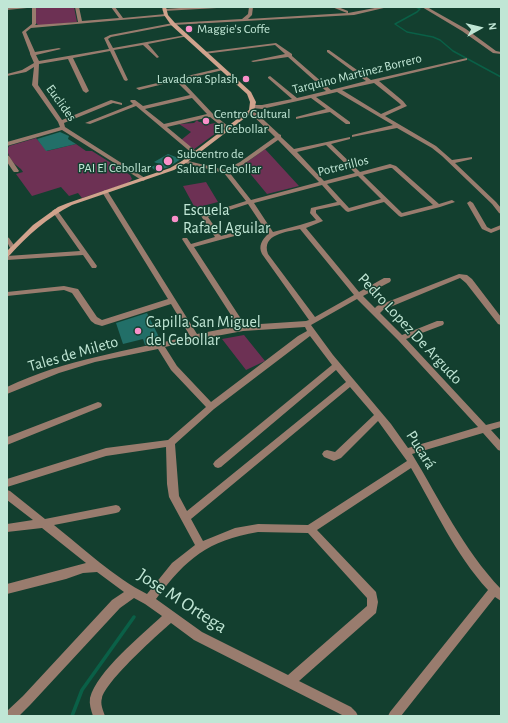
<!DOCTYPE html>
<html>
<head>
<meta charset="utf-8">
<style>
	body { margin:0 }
	#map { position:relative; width:508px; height:723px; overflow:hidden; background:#133f2f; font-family:"Alegreya Sans",sans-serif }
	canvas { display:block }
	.frame { position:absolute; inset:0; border:8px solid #c0e6d5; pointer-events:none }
	.north { position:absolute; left:460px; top:8px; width:40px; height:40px; -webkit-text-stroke:3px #133f2f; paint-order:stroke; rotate:82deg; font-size:11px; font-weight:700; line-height:16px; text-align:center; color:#c0e6d5 }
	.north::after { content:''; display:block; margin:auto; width:14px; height:18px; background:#c0e6d5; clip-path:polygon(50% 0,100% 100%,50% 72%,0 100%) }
</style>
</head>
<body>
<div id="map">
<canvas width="508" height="723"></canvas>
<div class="frame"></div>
<div class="north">N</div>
</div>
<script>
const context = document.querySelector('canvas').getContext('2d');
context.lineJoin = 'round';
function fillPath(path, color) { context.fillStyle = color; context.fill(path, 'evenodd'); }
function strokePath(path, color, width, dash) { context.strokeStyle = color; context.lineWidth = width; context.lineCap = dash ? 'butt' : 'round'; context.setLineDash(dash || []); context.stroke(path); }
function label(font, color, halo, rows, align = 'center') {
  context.font = font + ' "Alegreya Sans",sans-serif'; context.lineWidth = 3; context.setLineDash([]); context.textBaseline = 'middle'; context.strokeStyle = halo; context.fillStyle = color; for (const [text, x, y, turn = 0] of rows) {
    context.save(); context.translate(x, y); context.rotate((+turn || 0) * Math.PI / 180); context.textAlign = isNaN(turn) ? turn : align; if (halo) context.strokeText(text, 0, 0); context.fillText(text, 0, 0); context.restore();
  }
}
fillPath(new Path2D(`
	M36,7H74L77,22L39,26L36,23Z
	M197,120L199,122H202L205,125L215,123L219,129L216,133L193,150L181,140L191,132L179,124L194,123Z
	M36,138L47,151L76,144L86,151H92L130,175L132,179L128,183L82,198L78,193L69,196L61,187L32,196L16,174L23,172C21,168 19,168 16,165C11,161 9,156 7,150L9,146Z
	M265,149L299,186L267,194L243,165Z
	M206,182L218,202L195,208L183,186Z
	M244,335L265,361L246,370L222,339Z`), '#6d3154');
strokePath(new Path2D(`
	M416,7L420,9L417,12L395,24L407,32L433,37L440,40L453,51L501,77`), '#0a6047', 1.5);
strokePath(new Path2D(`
	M72,716L82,690L134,617`), '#0a6047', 3.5);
fillPath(new Path2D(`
	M60,132L69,136L68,139L76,144L46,151L37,139Z
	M168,154L181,159L169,167L156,171L151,167L159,164L154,162Z
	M147,313L161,341L145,345L143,339L123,344L116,323Z`), '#226f68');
fillPath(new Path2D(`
	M29,7L27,8L7,10V8Z
	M32,7H36V24L35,25L78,22L75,7H79L82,21L119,18L111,7H115L123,18L166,14L168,15L166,16L31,28L26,32L35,52L59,48L61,49L36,55L39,61L109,49L104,38L110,35L173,23L242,19L248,14L249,7H253L252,15L248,19L347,13L332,7H338L348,11V13L380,7H388L354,15L173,25L111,37L108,39L113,48L186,35L188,36L148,44L159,57L157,58L143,45L114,50L128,80L126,81L124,80L110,51L73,58L89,91L86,93L83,91L68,59L39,64L38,85L62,120L111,100L122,103V105L113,103L64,123L65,127L145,178V180L143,181L62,130L7,146V142L60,127L58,122L32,85L34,67L26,72L7,76V74L22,70L34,63L30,54V53L22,32L32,24Z
	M195,7H219L217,8L164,11L162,10L164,9Z
	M422,7H427L466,29L496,51L501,52V54L493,53L462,31Z
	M276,43L292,54V56L331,90L366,81L327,52V50H329L371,80L467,58V60L379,81L403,101L407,106L385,116L436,146L452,160L472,157V159L455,163L496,202L501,208V214L499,213L492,204L442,156L432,148L397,128L352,137V135L393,125L337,92L316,97L350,122V124H346L330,112L296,119V117L326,109L311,98L262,109L252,108L251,107L254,105H262L292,99L268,78V77L270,76L297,98L326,91L288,57L253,62L251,61L285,54L275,45L204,54L202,53L204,52ZM374,83L399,103L401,105L381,114L342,90Z
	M221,68H223V70L181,80L213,114L229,127V129H225L210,117L167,127L197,152V154H193L136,106L90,124L85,123L133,104L130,101L131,100H135L143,106L190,95L176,81L139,90L136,88ZM192,98L207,114L164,124L145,109Z
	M249,110H253L279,134L281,135V137L294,149L350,137V139L331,144L360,172L390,164L396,166L439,204L452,200L455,202L440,207L401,217L399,216L384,202L348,212L346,211L340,205L316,210V213L323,221L306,228L359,292L384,278H390L391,280L390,282L363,296L375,308L377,306L459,274L467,275L472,279L501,317V325L498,324L466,283L460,278L383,310L380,313L402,335L437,321H443L444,323L443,325L406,339L486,425L501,421V427L491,430L501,441V451L498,450L483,433L412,454C440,500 463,549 501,589V601L495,597L401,716H388L390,712L488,590C455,554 435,509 411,468L317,530L376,592L378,602L376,613L299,681L351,707L356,712L358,716H344L194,640L171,623C156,636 106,681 102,698C100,704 103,710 105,716H93C91,710 89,704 90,698C97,671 142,635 162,616L145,604L134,598L120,608L31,704L19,716H7V711L23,696L112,600L124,592L97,572L83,573L66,579L7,594V584L86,563L42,528L7,532V524L33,520L7,500V490L10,491L45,519L116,505L119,506L121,509L119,512L116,513L54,525C83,548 115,578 147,594L172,563L195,545L169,497L167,484L166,447L106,456L7,487V479L106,448L168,440L206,407L171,370L158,349L95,362L59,373L7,394V387C65,359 129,351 190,336L171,304L102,326L95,324L91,321L72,293L64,290L7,296V292L64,286L78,289L97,317L102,320L168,299L102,192L105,190L108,192L197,334L238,326L182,239L183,238H187L191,244L215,237L201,216L202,215L246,201L224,173L181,162L184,160L225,170L240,162L275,137L249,112ZM278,140L319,182L251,200L229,172L244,164ZM326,145L355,173L324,181L297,152ZM390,168H392L433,205L402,213L363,175ZM358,176L381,199L349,208L327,184ZM322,185L337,202L311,208L310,213L316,220L300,225L273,232L254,203ZM248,204L262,225L221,236L208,217ZM264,228L268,234C262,240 258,246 262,254L309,320L306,321L245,325L194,247ZM300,229L354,295L315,317L268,254C261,234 287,232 300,229ZM357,299L398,340L478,427L408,448L391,424L333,355L311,325ZM305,327L307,331L298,336L211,402L177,366L165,347L195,340L243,331ZM310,336L332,365L215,461L213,464L215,467L218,468L221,467L336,370L346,382L187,511L179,496L175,444L214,409ZM350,387L374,415L335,452L327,450L324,451L322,454L324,457L334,461L341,458L378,421L407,461L308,525L258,524L235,528L203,541L191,519ZM258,532L308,533L367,598V606L288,675L202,632L156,599C187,558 207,541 258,532Z
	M7,155L9,156L19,171L18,172H14L13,171L7,162Z
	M470,201L473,203L487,227L491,229L501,225V229L491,233L482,229L467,203Z
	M55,209L57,210L97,266L96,268H92L83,255L7,260V256L80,251L52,211Z
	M7,237L9,238L16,248L15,249H11C8,245 7,242 7,237Z
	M98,402L101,403L102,405L101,407L7,445V437Z`), '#997c6e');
fillPath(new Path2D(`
	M162,7H166L168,15L175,23L251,92L256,102L254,111L186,163L174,170L72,205C47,218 28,235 9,256L7,257V251L33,225L58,207L68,203L170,168L182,161L249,110L250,102L247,94L171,25L164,15Z`), '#d1a38d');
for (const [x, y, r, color] of [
	[189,29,4,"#f990ca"],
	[246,79,4,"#f990ca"],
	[206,121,4,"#f990ca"],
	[168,161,5,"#f990ca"],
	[159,168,4,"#f990ca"],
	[175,219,4,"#f990ca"],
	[138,331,4,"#f990ca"]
]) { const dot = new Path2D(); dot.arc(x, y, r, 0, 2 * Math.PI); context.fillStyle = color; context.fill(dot); strokePath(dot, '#133f2f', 1.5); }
label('13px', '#c0e6d5', '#133f2f', [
	["Maggie's Coffe",197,29],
	["Lavadora Splash",238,79,"right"],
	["Centro Cultural",214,114],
	["El Cebollar",214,129],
	["Subcentro de",177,154],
	["Salud El Cebollar",177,169],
	["PAI El Cebollar",151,168,"right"]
], 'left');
label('13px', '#c0e6d5', '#133f2f', [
	["Tarquino Martinez Borrero",357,74,-14],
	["Euclides",61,103,54],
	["Potrerillos",343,166,-14]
]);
label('16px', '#c0e6d5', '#133f2f', [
	["Escuela",183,210],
	["Rafael Aguilar",183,228],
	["Capilla San Miguel",146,322],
	["del Cebollar",146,340]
], 'left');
label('16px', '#c0e6d5', '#133f2f', [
	["Pedro Lopez De Argudo",410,329,47],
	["Tales de Mileto",73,354,-16],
	["Pucará",421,450,58]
]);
label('19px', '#c0e6d5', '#133f2f', [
	["Jose M Ortega",182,601,33]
]);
</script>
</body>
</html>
